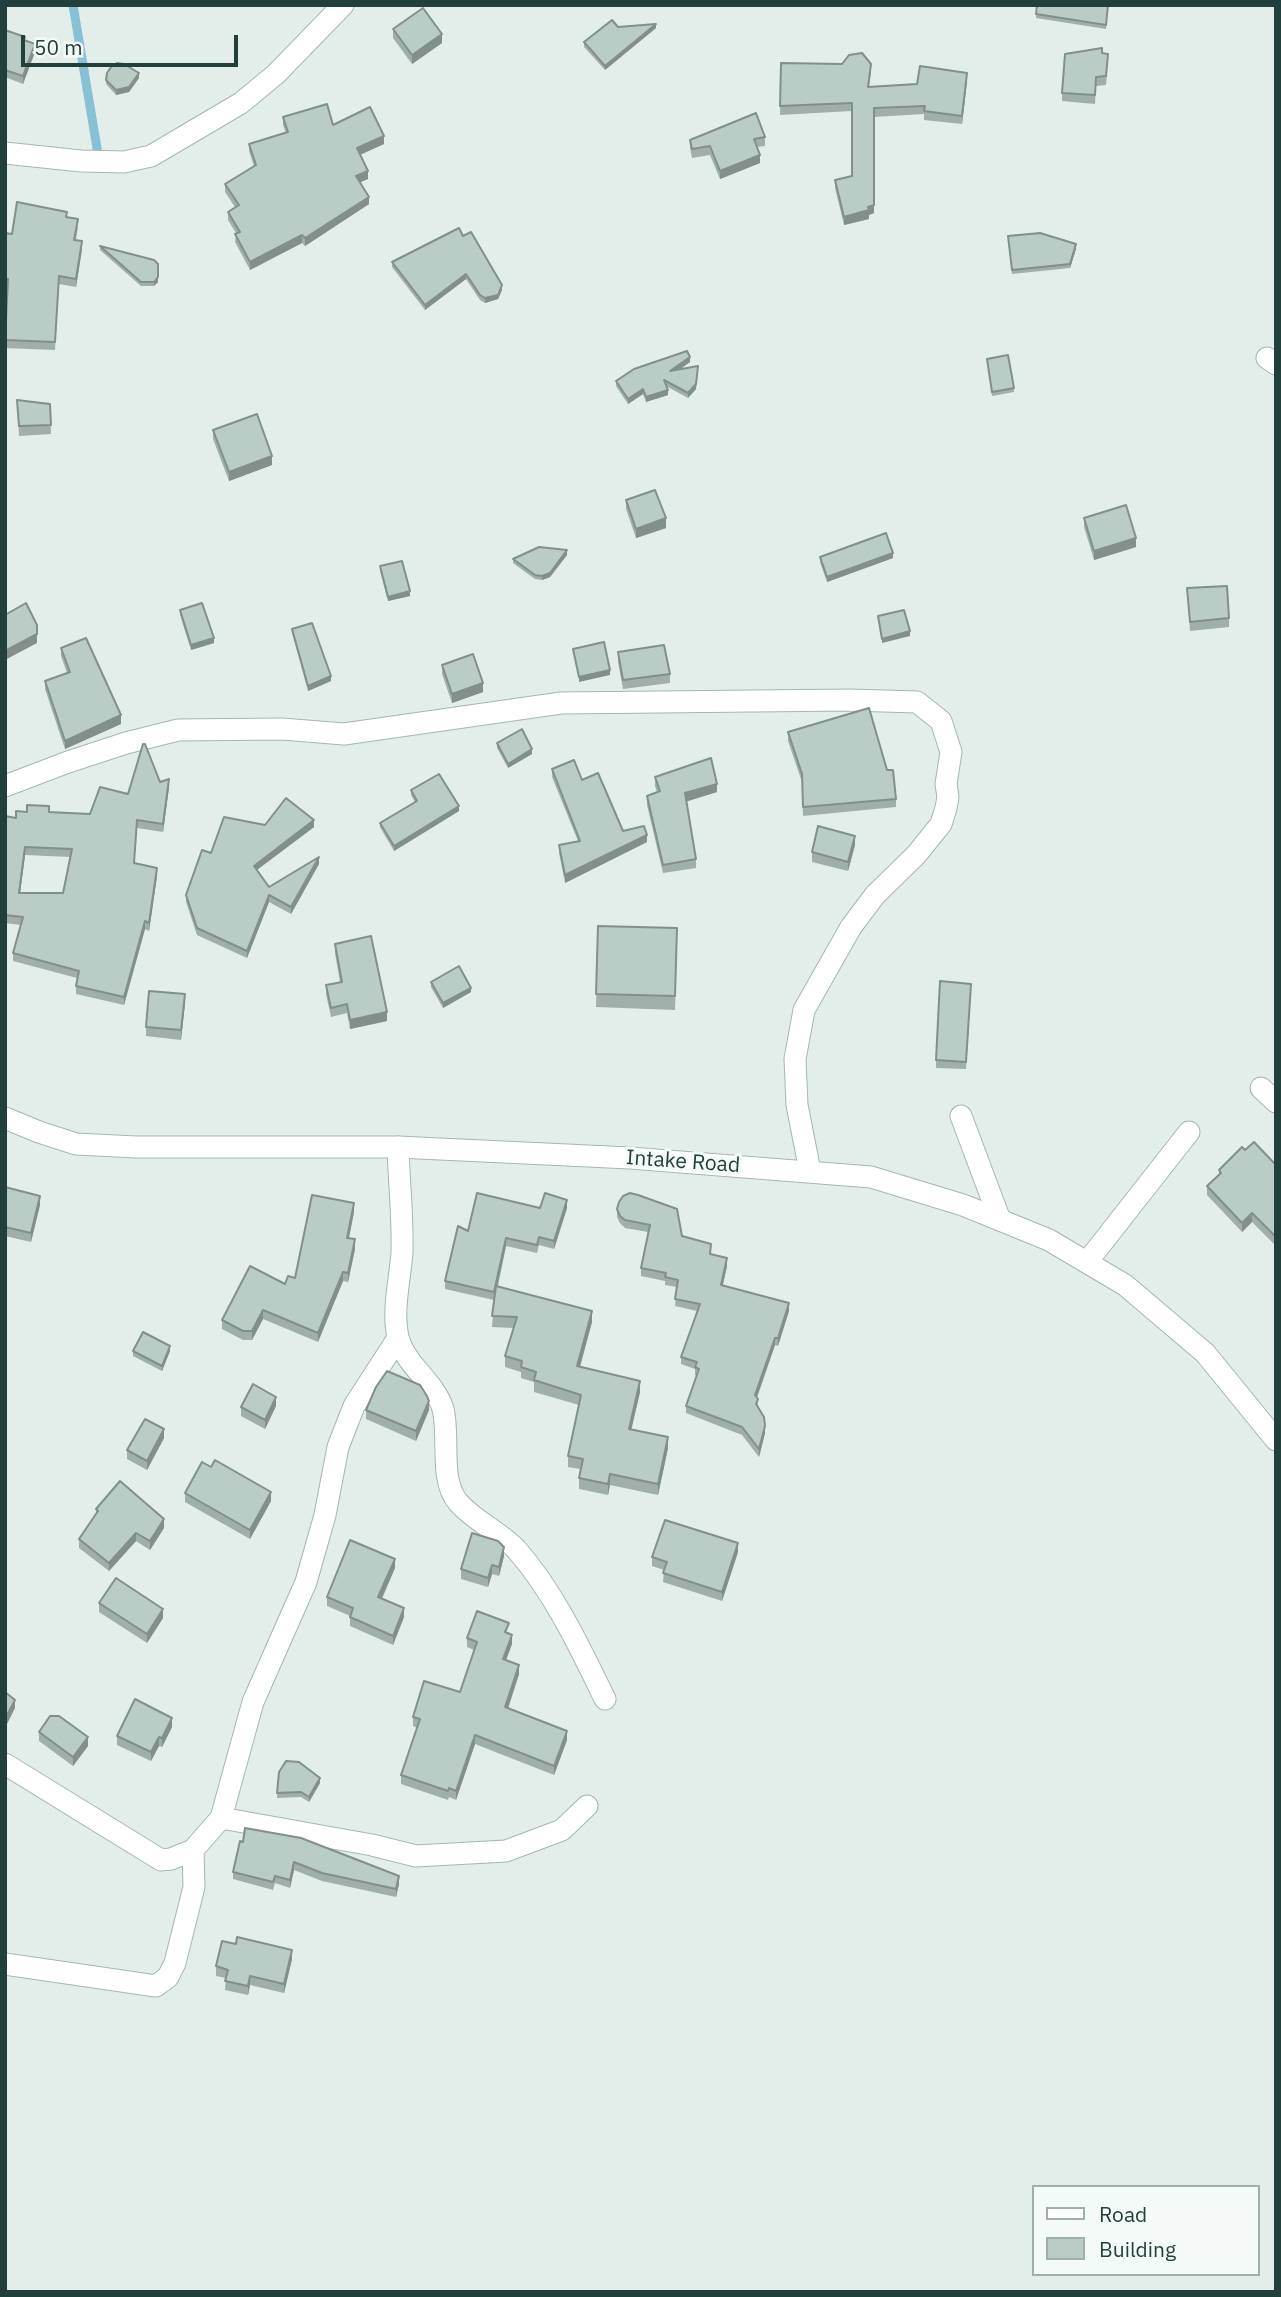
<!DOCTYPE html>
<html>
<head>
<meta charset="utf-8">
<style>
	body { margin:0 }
	#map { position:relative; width:1281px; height:2297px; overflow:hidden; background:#e3eeea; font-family:"IBM Plex Sans",sans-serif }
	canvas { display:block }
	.frame { position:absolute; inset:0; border:7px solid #21403b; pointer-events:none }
	.legend { position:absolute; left:1032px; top:2185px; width:228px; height:91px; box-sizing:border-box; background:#f3faf7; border:2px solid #9fb0ac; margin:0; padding:9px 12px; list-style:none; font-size:21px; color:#21403b }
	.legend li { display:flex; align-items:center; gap:14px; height:35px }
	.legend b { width:35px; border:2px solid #9fb0ac }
	.scale { position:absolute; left:21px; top:35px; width:217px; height:32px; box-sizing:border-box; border:4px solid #21403b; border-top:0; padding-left:9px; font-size:21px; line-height:24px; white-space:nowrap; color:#21403b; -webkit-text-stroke:5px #f3faf7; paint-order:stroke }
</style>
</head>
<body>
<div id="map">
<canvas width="1281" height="2297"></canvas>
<div class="frame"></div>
<ul class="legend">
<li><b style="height:9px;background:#fff"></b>Road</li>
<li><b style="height:19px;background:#baccc6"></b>Building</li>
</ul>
<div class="scale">50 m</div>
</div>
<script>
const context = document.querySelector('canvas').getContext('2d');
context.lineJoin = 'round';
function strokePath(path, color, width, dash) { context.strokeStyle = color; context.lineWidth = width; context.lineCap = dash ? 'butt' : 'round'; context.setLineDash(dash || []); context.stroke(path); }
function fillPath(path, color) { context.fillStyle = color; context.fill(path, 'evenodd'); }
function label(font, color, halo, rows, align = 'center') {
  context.font = font + ' "IBM Plex Sans",sans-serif'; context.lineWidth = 6; context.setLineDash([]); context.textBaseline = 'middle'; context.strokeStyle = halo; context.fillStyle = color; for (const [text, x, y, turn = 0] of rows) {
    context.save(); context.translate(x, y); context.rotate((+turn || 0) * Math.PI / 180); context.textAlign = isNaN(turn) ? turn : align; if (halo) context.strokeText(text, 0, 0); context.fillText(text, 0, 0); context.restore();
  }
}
strokePath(new Path2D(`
	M73,5L98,154`), '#87c1d6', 9);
const minor = new Path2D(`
	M5,153L81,161L124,162L151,156L241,103L276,74L343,5
	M1267,358L1276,364
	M5,786L68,762L126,743L178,730L282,729L344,734L561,703L850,700L917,702L941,721L951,752L946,784L948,797L946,808L941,824L916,855L875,895L851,927L804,1010L795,1059L797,1105L810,1171
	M1261,1088L1276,1102
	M961,1116L1000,1220
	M398,1147C399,1182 403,1218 402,1253C400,1279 392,1311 398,1337C405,1365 435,1382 443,1409C450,1437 439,1480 458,1502C474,1521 499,1531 516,1549C554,1592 580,1648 605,1699
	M1087,1262L1189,1132
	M5,1764L161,1860L171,1859L193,1850
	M221,1818L372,1845L416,1856L506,1851L562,1830L587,1806
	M5,1964L156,1986L168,1977L175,1963L194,1887L193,1850L221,1818L253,1702L306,1582L325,1515L338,1447L354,1406L398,1338`);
const tertiary = new Path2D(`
	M5,1118L39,1132L76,1144L136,1147H398L630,1158L871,1177L963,1205L1049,1240L1125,1285L1205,1353L1276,1440`);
strokePath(minor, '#a5b6b2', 23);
strokePath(tertiary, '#a5b6b2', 23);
strokePath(minor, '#fff', 21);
strokePath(tertiary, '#fff', 21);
fillPath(new Path2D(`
	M1108,5L1106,29L1036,18V14Z
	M618,27L656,28L605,70L584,47V42Z
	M393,29L442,43L412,64L393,38Z
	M5,30L25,41L35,52L23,84L5,77Z
	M1102,53L1108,62L1106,85L1096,86L1095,104L1062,101V93Z
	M781,63L871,72L869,87L967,81L962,124L924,120V114L874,117V213L869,215V219L844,225L835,188V180L852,176V111L780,115Z
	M107,73L139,78L129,92L116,95L106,84Z
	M283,117L333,125L384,144L360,155L368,179L360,182L369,204L305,246L302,243L250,270L235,242L236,233L228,220V212L235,207L225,192V184L254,166L249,151V144L286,133L283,125Z
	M765,137V146L757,147L760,163L720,179L710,155L692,158L690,148V140Z
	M67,217L78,227L76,240L82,249L76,287L59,284L55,350L5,348L8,287H5V233L12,234Z
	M463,236L502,290L498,299L485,303L480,300L466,279L425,310L392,267V262Z
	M1008,240L1076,249L1070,268L1012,274Z
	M100,246L158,282L154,286H141L100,250Z
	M987,359L1014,388V392L992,396Z
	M690,362L679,370L696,389L688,398L666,386L668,395L646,402L643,394L628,404L616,386V381Z
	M17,400L50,404L51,434L19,436Z
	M213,430L272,465L229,481L213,439Z
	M626,500L666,528L636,538L626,509Z
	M1084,518L1136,547L1094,560L1084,527Z
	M567,555L550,577L542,580L535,579L513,563V559Z
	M820,557L893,558L827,582L820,562Z
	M380,566L410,596L388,601L380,571Z
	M1187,588L1229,618V627L1190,631Z
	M180,610L214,643L191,650L180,615Z
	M292,629L331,681L308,691L292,633Z
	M61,648L121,724L65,749L45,689V681L67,673L61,656Z
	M618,652L670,674V683L623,689L618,662Z
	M442,665L483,692L452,703L442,674Z
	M788,732L887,770L896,799V807L803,816L802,782L788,741Z
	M497,743L532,754L508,768L497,748Z
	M552,769L582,780L623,831L647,842L565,883L559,853V845L578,841L552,777Z
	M655,777L717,792L686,801L696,859V868L663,873L647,805V796L657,792L655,786Z
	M160,782L169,787L163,832L137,828L134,863L157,876L149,931L145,929L124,1005L76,994V986L77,978L13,961V953L21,925L5,923V816L16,818L49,812L90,814L128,794ZM25,855L70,857L63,893H20Z
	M411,790L459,811L394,851L380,827V823L415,802L411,795Z
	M265,825L314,827L257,870L269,887L319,864L291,914L269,902L247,958L197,935L186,902V895L211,853Z
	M855,845L848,871L812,862V852Z
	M598,926L677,942L675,1010L596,1007Z
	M335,944L387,1021L350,1029L347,1013L331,1017L326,994V985L340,982L335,953Z
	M431,982L471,992L443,1008L431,987Z
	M971,991L966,1069L936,1068V1060Z
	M185,1003L181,1040L146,1036V1027Z
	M1245,1150L1276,1165V1246L1252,1222L1242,1232L1207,1195V1186L1219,1175V1170Z
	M5,1187L40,1205L31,1242L5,1236Z
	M540,1208H567L554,1249L539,1245L537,1253L506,1246L498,1286L592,1322L580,1367L640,1392L631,1429L668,1448L658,1495L610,1485L608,1495L579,1489V1478L580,1469L568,1467V1456L579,1405L534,1392V1382L521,1378V1372L505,1367V1356L513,1328L492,1327L494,1300L445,1289V1281L468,1231Z
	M617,1209L682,1236L711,1252V1255L727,1266L723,1285L789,1311L778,1346L775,1345L757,1398L758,1406L765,1433L759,1457L742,1435L686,1413V1406L697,1376L695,1375V1369L681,1364V1357L697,1311L675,1306L677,1287L665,1285V1281L641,1276V1268L648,1232L625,1228L620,1223L617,1217Z
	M354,1212L349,1238L355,1249L348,1282L343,1281L318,1342L263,1319L252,1340H243L222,1329V1320L295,1278Z
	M133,1351H170L162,1371L133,1356Z
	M276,1406L265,1429L241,1416V1407Z
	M366,1410H429L416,1441L366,1419Z
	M164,1438L147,1470L127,1459V1450Z
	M211,1467L271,1501L250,1539L185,1502V1493Z
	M96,1509L164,1528L150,1550L136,1541L109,1571L79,1548V1539L96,1515Z
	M738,1552L722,1601L663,1582L664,1570L652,1566V1557Z
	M504,1556L499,1576L492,1574L488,1587L461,1579V1569Z
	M395,1568L382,1599L404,1617L393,1645L350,1626V1616L327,1606V1597Z
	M99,1603L163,1618L147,1643L99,1612Z
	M509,1632L512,1644L506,1660L519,1674L508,1709L567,1740L554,1775L475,1744L456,1800L449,1797L448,1800L401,1784V1775L417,1728L413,1726V1717L460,1692L474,1650L467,1647V1638Z
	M172,1727L162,1747L159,1746L151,1761L117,1745V1736Z
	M39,1732L88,1746L73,1766L39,1741Z
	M279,1772L320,1783L309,1802L301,1797L277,1798Z
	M240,1841L399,1884L396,1897L322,1881L294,1870L290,1888L275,1883L273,1890L233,1879V1872Z
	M292,1959L284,1993L250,1985L248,1995L225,1990L226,1978L216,1976V1966Z`), '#a0afaa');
fillPath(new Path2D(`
	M656,24V28L605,70V66Z
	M442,34V43L412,64V55Z
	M35,44V52L23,84V76Z
	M139,73V78L129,92L116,95V90Z
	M967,73V81L962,124V116Z
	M874,117V213L869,215V219L844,225V217Z
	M384,136V144L357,156V148Z
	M760,155V163L720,179V171Z
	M368,171V179L356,184V176Z
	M369,197V204L305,246V238Z
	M302,235V243L250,270V262Z
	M82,241V249L76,287V279Z
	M1076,244V249L1070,268V264Z
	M466,274V279L425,310V305Z
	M158,277V282L154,286V282Z
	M502,285V290L498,299L485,303V298Z
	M690,357V362L670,376V371Z
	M698,371L696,389L688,398V393Z
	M643,389V394L628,404V399Z
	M668,390V395L646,402V397Z
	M272,456V465L229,481V472Z
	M666,518V528L636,538V529Z
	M1136,538V547L1094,560V551Z
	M567,550V555L550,577L542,580V576Z
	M893,553V558L827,582V577Z
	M410,591V596L388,601V597Z
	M910,631V636L882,643V639Z
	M37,634V643L5,660V651Z
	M214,638V643L191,650V645Z
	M610,670V675L579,682V677Z
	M331,676V681L308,691V686Z
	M483,683V692L452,703V694Z
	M121,715V724L65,749V741Z
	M532,749V754L508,768V764Z
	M169,779V787L163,832V824Z
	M717,784V792L685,802V793Z
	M459,806V811L394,851V846Z
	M314,820V827L254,872V866Z
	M647,835V842L565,883V875Z
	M855,836V845L848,871V862Z
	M25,847V855L19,901V893Z
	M319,857V864L291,914V907Z
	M157,868V876L149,931V923Z
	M269,895V902L247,958V951Z
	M145,921V929L124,1005V997Z
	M471,988V992L443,1008V1003Z
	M185,994V1003L181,1040V1030Z
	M387,1012V1021L350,1029V1020Z
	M40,1196V1205L31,1242V1233Z
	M567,1200V1208L554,1249V1241Z
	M354,1203V1212L347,1247V1238Z
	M1252,1213V1222L1242,1232V1223Z
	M506,1238V1246L494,1300V1292Z
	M355,1239V1249L348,1282V1273Z
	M727,1258V1266L721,1292V1285Z
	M343,1272V1281L318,1342V1333Z
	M789,1303V1311L778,1346V1338Z
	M263,1310V1319L252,1340V1331Z
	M592,1311V1322L577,1377V1366Z
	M775,1338V1345L755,1402V1395Z
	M170,1346V1351L162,1371V1366Z
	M640,1381V1392L629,1440V1429Z
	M276,1397V1406L265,1429V1420Z
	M429,1401V1410L416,1441V1431Z
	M765,1426V1433L759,1457V1449Z
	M164,1429V1438L147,1470V1461Z
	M668,1437V1448L658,1495V1484Z
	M610,1474V1485L608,1495V1484Z
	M271,1492V1501L250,1539V1530Z
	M164,1519V1528L150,1550V1541Z
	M136,1533V1541L109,1571V1563Z
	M738,1543V1552L722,1601V1592Z
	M504,1547V1556L499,1576V1567Z
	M395,1559V1568L378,1606V1597Z
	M492,1565V1574L488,1587V1578Z
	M404,1608V1617L393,1645V1636Z
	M163,1609V1618L147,1643V1634Z
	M512,1635V1644L503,1668V1659Z
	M519,1665V1674L505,1717V1707Z
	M15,1700V1708L5,1728V1719Z
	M172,1718V1727L162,1747V1738Z
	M567,1731V1740L554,1775V1766Z
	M475,1735V1744L456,1800V1791Z
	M88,1737V1746L73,1766V1757Z
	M159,1737V1746L151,1761V1752Z
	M320,1778V1783L309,1802V1797Z
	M294,1862V1870L290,1888V1880Z
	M399,1876V1884L396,1897V1889Z
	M292,1950V1959L284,1993V1984Z
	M250,1976V1985L248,1995V1986Z`), '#828f8b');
const building = new Path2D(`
	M1037,5H1108L1106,25L1036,14Z
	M423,8L442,34L412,55L393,29Z
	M612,20L618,27L656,24L605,66L584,42Z
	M5,30L25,37L24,40L35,44L23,76L5,70Z
	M1102,48V53L1108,54L1106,76L1096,77L1095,95L1062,93L1065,54Z
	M862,53L871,64L868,87L917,84L920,66L967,73L962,116L924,111L925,106L874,108V205L868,207L869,210L844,217L835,180L852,176V103L780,106L781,63L842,64L849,55Z
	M117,63L124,64L139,73L129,87L116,90L106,80L107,73L111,67Z
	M327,104L333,125L370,107L384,136L357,148L368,171L356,176L369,197L305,238L302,235L250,262L235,234L240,232L228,212L239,205L225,184L256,165L249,144L288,132L283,117Z
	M756,113L765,137L754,139L760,155L720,171L710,146L692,149L690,140Z
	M17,202L67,212L66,217L78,219L74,240L82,241L76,279L59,276L55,342L5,340L8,279H5V233L12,234Z
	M459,228L463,236L471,232L502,285L498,295L485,298L480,295L466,274L425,305L392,262Z
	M1040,233L1076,244L1070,264L1012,270L1008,236Z
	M100,246L154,260L158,264V277L154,282H141Z
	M687,351L690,357L670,371L698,366L696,384L688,393L664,380L668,390L646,397L643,389L628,399L616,381L634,369Z
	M1008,355L1014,388L992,392L987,359Z
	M17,400L50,404L51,425L19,426Z
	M257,414L272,456L229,472L213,430Z
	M655,490L666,518L636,529L626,500Z
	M1126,505L1136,538L1094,551L1084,518Z
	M886,533L893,553L827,577L820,557Z
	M539,547L567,550L550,573L542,576L535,575L513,559Z
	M402,561L410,591L388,597L380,566Z
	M1227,586L1229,618L1190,622L1187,588Z
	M26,603L37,625V634L5,651V615Z
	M202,603L214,638L191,645L180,610Z
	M904,610L910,631L882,639L878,616Z
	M312,623L331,676L308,686L292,629Z
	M86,638L121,715L65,741L45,681L70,672L61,648Z
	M604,642L610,670L579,677L573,649Z
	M664,645L670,674L623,680L618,652Z
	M473,654L483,683L452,694L442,665Z
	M869,708L887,770H893L896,799L803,807L802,774L788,732Z
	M522,729L532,749L508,764L497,743Z
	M143,744H145L160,782L169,779L163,824L137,820L134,863L157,868L149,923L145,921L124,997L76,986L79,971L13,953L23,917L5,915V816L16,818V811L27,812V805L49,806V812L90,814L100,787L128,794ZM25,847L72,849L63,893H19Z
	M711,758L717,784L685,793L696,859L663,865L647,796L660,791L655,777Z
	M574,760L582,780L598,773L623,831L644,826L647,835L565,875L559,845L580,841L552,769Z
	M439,774L459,806L394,846L380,823L417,801L411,790Z
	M286,798L314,820L254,866L269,887L319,857L291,907L269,895L247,951L197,928L186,895L202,850L211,853L224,817L265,825Z
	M818,826L855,836L848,862L812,852Z
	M598,926L677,928L675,996L596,994Z
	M371,936L387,1012L350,1020L347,1004L331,1008L326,985L342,982L335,944Z
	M459,966L471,988L443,1003L431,982Z
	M940,981L971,984L966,1062L936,1060Z
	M149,991L185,994L181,1030L146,1027Z
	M1254,1142L1276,1165V1237L1252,1213L1242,1223L1207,1186L1221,1173L1219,1170L1242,1147L1245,1150Z
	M5,1187L40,1196L31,1233L5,1227Z
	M477,1193L540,1208L545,1193L567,1200L554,1241L539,1237L537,1245L506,1238L494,1292L445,1281L458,1226L468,1231Z
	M630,1193L638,1195L677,1209L682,1236L711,1244L710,1254L727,1258L721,1285L789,1303L778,1338H775L755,1395L758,1399L756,1404L764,1417L765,1426L759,1449L742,1427L686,1406L699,1369L695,1367L697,1362L681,1357L700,1304L675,1299L678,1280L665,1277L666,1273L641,1268L650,1225L625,1220L620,1216L617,1209L619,1202L623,1196Z
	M312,1195L354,1203L347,1238L355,1239L348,1273L343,1272L318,1333L263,1310L252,1331H243L222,1320L250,1266L285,1284L288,1276L295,1278Z
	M496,1286L592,1311L577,1366L640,1381L629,1429L668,1437L658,1484L610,1474L608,1484L579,1478L583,1459L568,1456L581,1395L534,1380L536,1372L521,1367L522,1361L505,1356L517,1317L492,1316Z
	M143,1332L170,1346L162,1366L133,1351Z
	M387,1371L420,1385L427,1396L429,1401L416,1431L366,1410L376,1387Z
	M253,1384L276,1397L265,1420L241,1407Z
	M145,1419L164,1429L147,1461L127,1450Z
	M215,1460L271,1492L250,1530L185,1493L202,1462L211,1467Z
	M120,1481L164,1519L150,1541L136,1533L109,1563L79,1539L98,1511L96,1509Z
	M665,1520L738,1543L722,1592L663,1573L667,1562L652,1557Z
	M472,1533L498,1541L504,1547L499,1567L492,1565L488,1578L461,1569Z
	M350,1540L395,1559L378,1597L404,1608L393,1636L350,1617L353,1608L327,1597Z
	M116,1578L163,1609L147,1634L99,1603Z
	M477,1611L509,1623L505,1632L512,1635L503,1659L519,1665L505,1707L567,1731L554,1766L475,1735L456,1791L449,1788L448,1791L401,1775L420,1719L413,1717L424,1681L460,1692L477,1642L467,1638Z
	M5,1692L15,1700L5,1719Z
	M135,1699L172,1718L162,1738L159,1737L151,1752L117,1736Z
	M50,1716H59L88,1737L73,1757L39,1732Z
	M286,1761L299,1762L320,1778L309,1797L301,1792L277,1793L279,1772Z
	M245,1828L301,1838L399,1876L396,1889L322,1873L294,1862L290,1880L275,1876L273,1882L233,1872L240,1841L243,1842Z
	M237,1937L292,1950L284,1984L250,1976L248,1986L225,1981L228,1970L216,1966L222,1941L236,1944Z`);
fillPath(building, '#baccc6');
strokePath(building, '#828f8b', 2);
label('21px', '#21403b', '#f3faf7', [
	["Intake Road",683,1162,4]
]);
</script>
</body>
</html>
